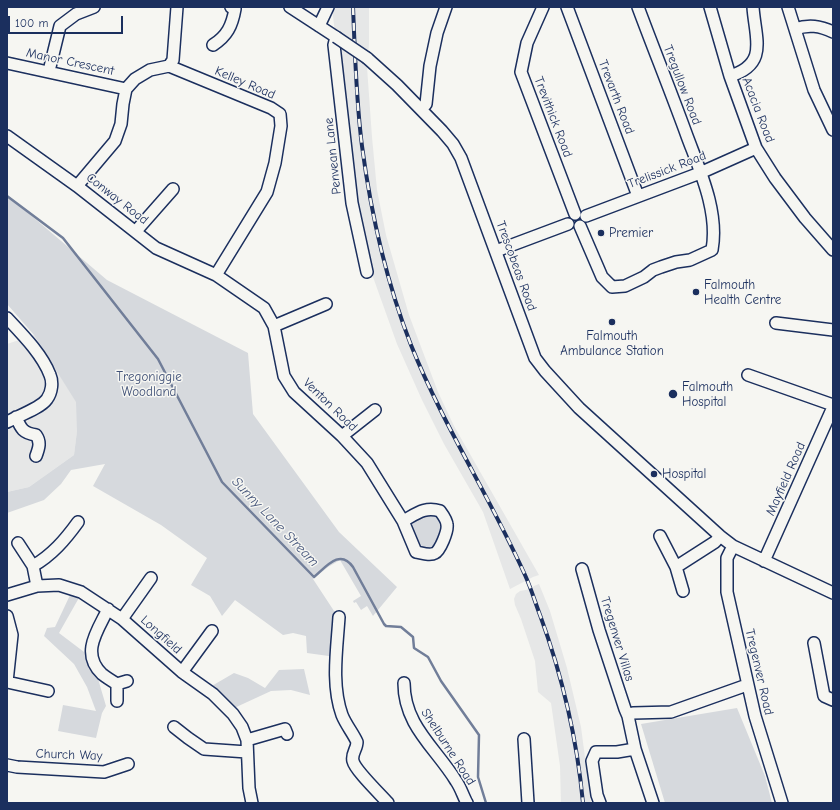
<!DOCTYPE html>
<html>
<head>
<meta charset="utf-8">
<style>
	body { margin:0 }
	#map { position:relative; width:840px; height:810px; overflow:hidden; background:#f6f6f2; font-family:"Comic Neue",sans-serif }
	canvas { display:block }
	.frame { position:absolute; inset:0; border:8px solid #1b2f5e; pointer-events:none }
	.scale { position:absolute; left:8px; top:16px; width:115px; height:18px; box-sizing:border-box; border:2px solid #1b2f5e; border-top:0; padding-left:5px; font-size:12px; line-height:14px; white-space:nowrap; color:#1b2f5e; -webkit-text-stroke:3px #f6f6f2; paint-order:stroke }
</style>
</head>
<body>
<div id="map">
<canvas width="840" height="810"></canvas>
<div class="frame"></div>
<div class="scale">100 m</div>
</div>
<script>
const context = document.querySelector('canvas').getContext('2d');
context.lineJoin = 'round';
function fillPath(path, color) { context.fillStyle = color; context.fill(path, 'evenodd'); }
function strokePath(path, color, width, dash) { context.strokeStyle = color; context.lineWidth = width; context.lineCap = dash ? 'butt' : 'round'; context.setLineDash(dash || []); context.stroke(path); }
function label(font, color, halo, rows, align = 'center') {
  context.font = font + ' "Comic Neue",sans-serif'; context.lineWidth = 3; context.setLineDash([]); context.textBaseline = 'middle'; context.strokeStyle = halo; context.fillStyle = color; for (const [text, x, y, turn = 0] of rows) {
    context.save(); context.translate(x, y); context.rotate((+turn || 0) * Math.PI / 180); context.textAlign = isNaN(turn) ? turn : align; if (halo) context.strokeText(text, 0, 0); context.fillText(text, 0, 0); context.restore();
  }
}
fillPath(new Path2D(`
	M332,7H369V44L367,67L372,137L377,190L386,235L409,315L438,392L454,426L539,575L533,577L510,589L483,512L444,444L422,400L397,344L373,277L362,236L351,177Z
	M34,335L77,402V431L74,455L29,487L7,492V344Z
	M539,584L550,611L567,668L581,727L591,803H561L560,766L551,703L538,692L535,661L521,619L515,605L514,599L516,594L520,591L531,589L534,586Z`), '#e6e7e7');
fillPath(new Path2D(`
	M7,195L107,280L248,353L253,414L339,532L397,587L373,616L367,606L361,610L356,602L354,603L353,601L361,596L340,560L328,567L313,579L336,614V657L307,653L306,636L293,633L283,635L235,600L222,616L210,596L191,585L207,558L161,525L93,486L105,464L71,470L61,484L44,500L7,513V492L29,487L74,455L77,431L76,402L34,335L7,304Z
	M427,512L439,514L444,526L433,551L418,550L408,523Z
	M71,593L80,596L59,633L88,655L96,672L106,706L102,713L96,738L58,731L63,705L96,711L87,687L74,664L44,636L47,628L55,627Z
	M304,669L310,695L291,690L271,691L232,709L210,687L234,673L248,678L265,688L279,670Z
	M737,708L765,776L772,803H665L641,724Z`), '#d6d9dd');
strokePath(new Path2D(`
	M7,196L63,238L158,359L222,482L314,577C326,567 340,548 353,567L384,624L386,626L401,627L413,637L414,648L428,657L441,681L479,735L478,777L486,803`), '#717e99', 2.5);
const minor = new Path2D(`
	M290,7L336,37L334,45L352,203L367,272
	M543,7L527,43L521,72L575,214
	M567,7L638,196
	M710,7L730,76L756,148L775,178L805,218L833,250
	M788,7L814,90L833,130
	M319,26L328,7
	M795,29C809,24 820,26 833,32
	M213,45C227,36 232,26 235,9L231,7
	M367,58L397,85L442,131L453,144L461,158L535,358L545,371L579,408L720,536L733,546L833,593
	M7,63L126,89
	M169,66L271,108L280,114L281,126L275,163L267,192L216,275
	M169,66L173,60L177,7
	M49,71L60,26L76,14L94,7
	M730,76C769,64 755,38 753,7
	M421,109L426,104L430,66L437,33L446,7
	M7,136L77,186L156,248L216,275L264,308L274,326L284,376L294,392L342,436L367,463L403,521C416,514 425,506 440,511C443,515 447,521 447,525C448,531 440,551 435,553C430,556 422,553 416,552L403,521
	M77,186L115,141L121,124L123,104L126,89L135,79L150,70L169,66
	M586,216L700,173L756,148
	M580,226L602,277L612,287L625,286L644,277L653,270L661,267L676,262L690,260L712,250C719,212 700,171 687,136C671,92 654,50 638,7
	M136,231L173,189
	M496,251L568,224
	M7,318C22,334 42,354 50,375C53,382 52,392 47,399C41,408 18,416 7,422
	M776,323L833,330
	M274,326L326,304
	M748,375L833,405
	M16,417C21,429 23,433 36,435C41,442 39,448 36,456
	M342,436L375,410
	M660,536L676,567
	M18,543L33,566L37,586
	M733,546L727,558V592L755,716L782,803
	M764,561L833,407
	M33,566C52,555 65,540 78,522
	M582,569L599,630L625,709L628,716L635,749L653,803
	M683,591L676,567L715,542L720,536
	M7,595L37,586L59,585L81,592L122,619L182,672L213,694L233,714L242,727L247,740L249,788L252,803
	M108,609C98,630 80,653 102,674C107,678 112,681 117,684L127,681
	M7,616L12,635L7,682L48,691
	M339,617C337,649 331,684 342,715C346,725 353,733 357,742C357,749 351,754 353,761C355,770 380,794 388,803
	M122,619L151,578
	M814,643L824,696L833,700
	M182,672L212,631
	M404,683C404,726 436,748 456,781C461,788 463,796 467,803
	M117,701V684
	M628,716L633,713L671,712L747,685
	M174,727L188,738L204,749L247,752
	M524,739L528,803
	M247,740L285,729L287,734
	M7,765L17,767L104,772L128,764
	M600,803L597,795L592,761L596,752H617L635,749`);
strokePath(minor, '#1b2f5e', 14);
strokePath(minor, '#f6f6f2', 11);
const rail = new Path2D(`
	M353,7C355,53 356,100 362,146C371,214 386,281 411,345C443,425 490,497 525,575C531,588 535,602 540,615C562,675 577,739 583,803`);
strokePath(rail, '#1b2f5e', 4);
strokePath(rail, '#f6f6f2', 2.5, [8]);
const minorBridge = new Path2D(`
	M336,37L367,58`);
strokePath(minorBridge, '#1b2f5e', 14, []);
strokePath(minorBridge, '#f6f6f2', 11);
for (const [x, y, r, color] of [
	[601,233,4,"#1b2f5e"],
	[696,292,4,"#1b2f5e"],
	[612,322,4,"#1b2f5e"],
	[673,394,5,"#1b2f5e"],
	[654,474,4,"#1b2f5e"]
]) { const dot = new Path2D(); dot.arc(x, y, r, 0, 2 * Math.PI); context.fillStyle = color; context.fill(dot); strokePath(dot, '#f6f6f2', 1.5); }
label('13px', '#1b2f5e', '#f6f6f2', [
	["Manor Crescent",70,62,12],
	["Kelley Road",245,83,23],
	["Tregullow Road",682,85,69],
	["Trevarth Road",616,97,69],
	["Acacia Road",758,110,69],
	["Trevithick Road",553,117,69],
	["Penvean Lane",333,156,-96],
	["Trelissick Road",667,170,-21],
	["Conway Road",117,199,38],
	["Trescobeas Road",516,266,70],
	["Venton Road",330,405,44],
	["Mayfield Road",786,479,-66],
	["Longfield",161,635,42],
	["Tregenver Villas",617,639,73],
	["Tregenver Road",759,672,77],
	["Shelburne Road",448,747,57],
	["Church Way",69,755,2]
]);
label('13px', '#1b2f5e', '#f6f6f2', [
	["Premier",609,233],
	["Falmouth",704,285],
	["Health Centre",704,300],
	["Falmouth",612,336,"center"],
	["Ambulance Station",612,351,"center"],
	["Falmouth",682,387],
	["Hospital",682,402],
	["Hospital",662,474]
], 'left');
label('13px', '#405177', '#f6f6f2', [
	["Tregoniggie",149,377],
	["Woodland",149,392]
]);
label('italic 14px', '#46567b', '#f6f6f2', [
	["Sunny Lane Stream",275,522,46]
]);
</script>
</body>
</html>
